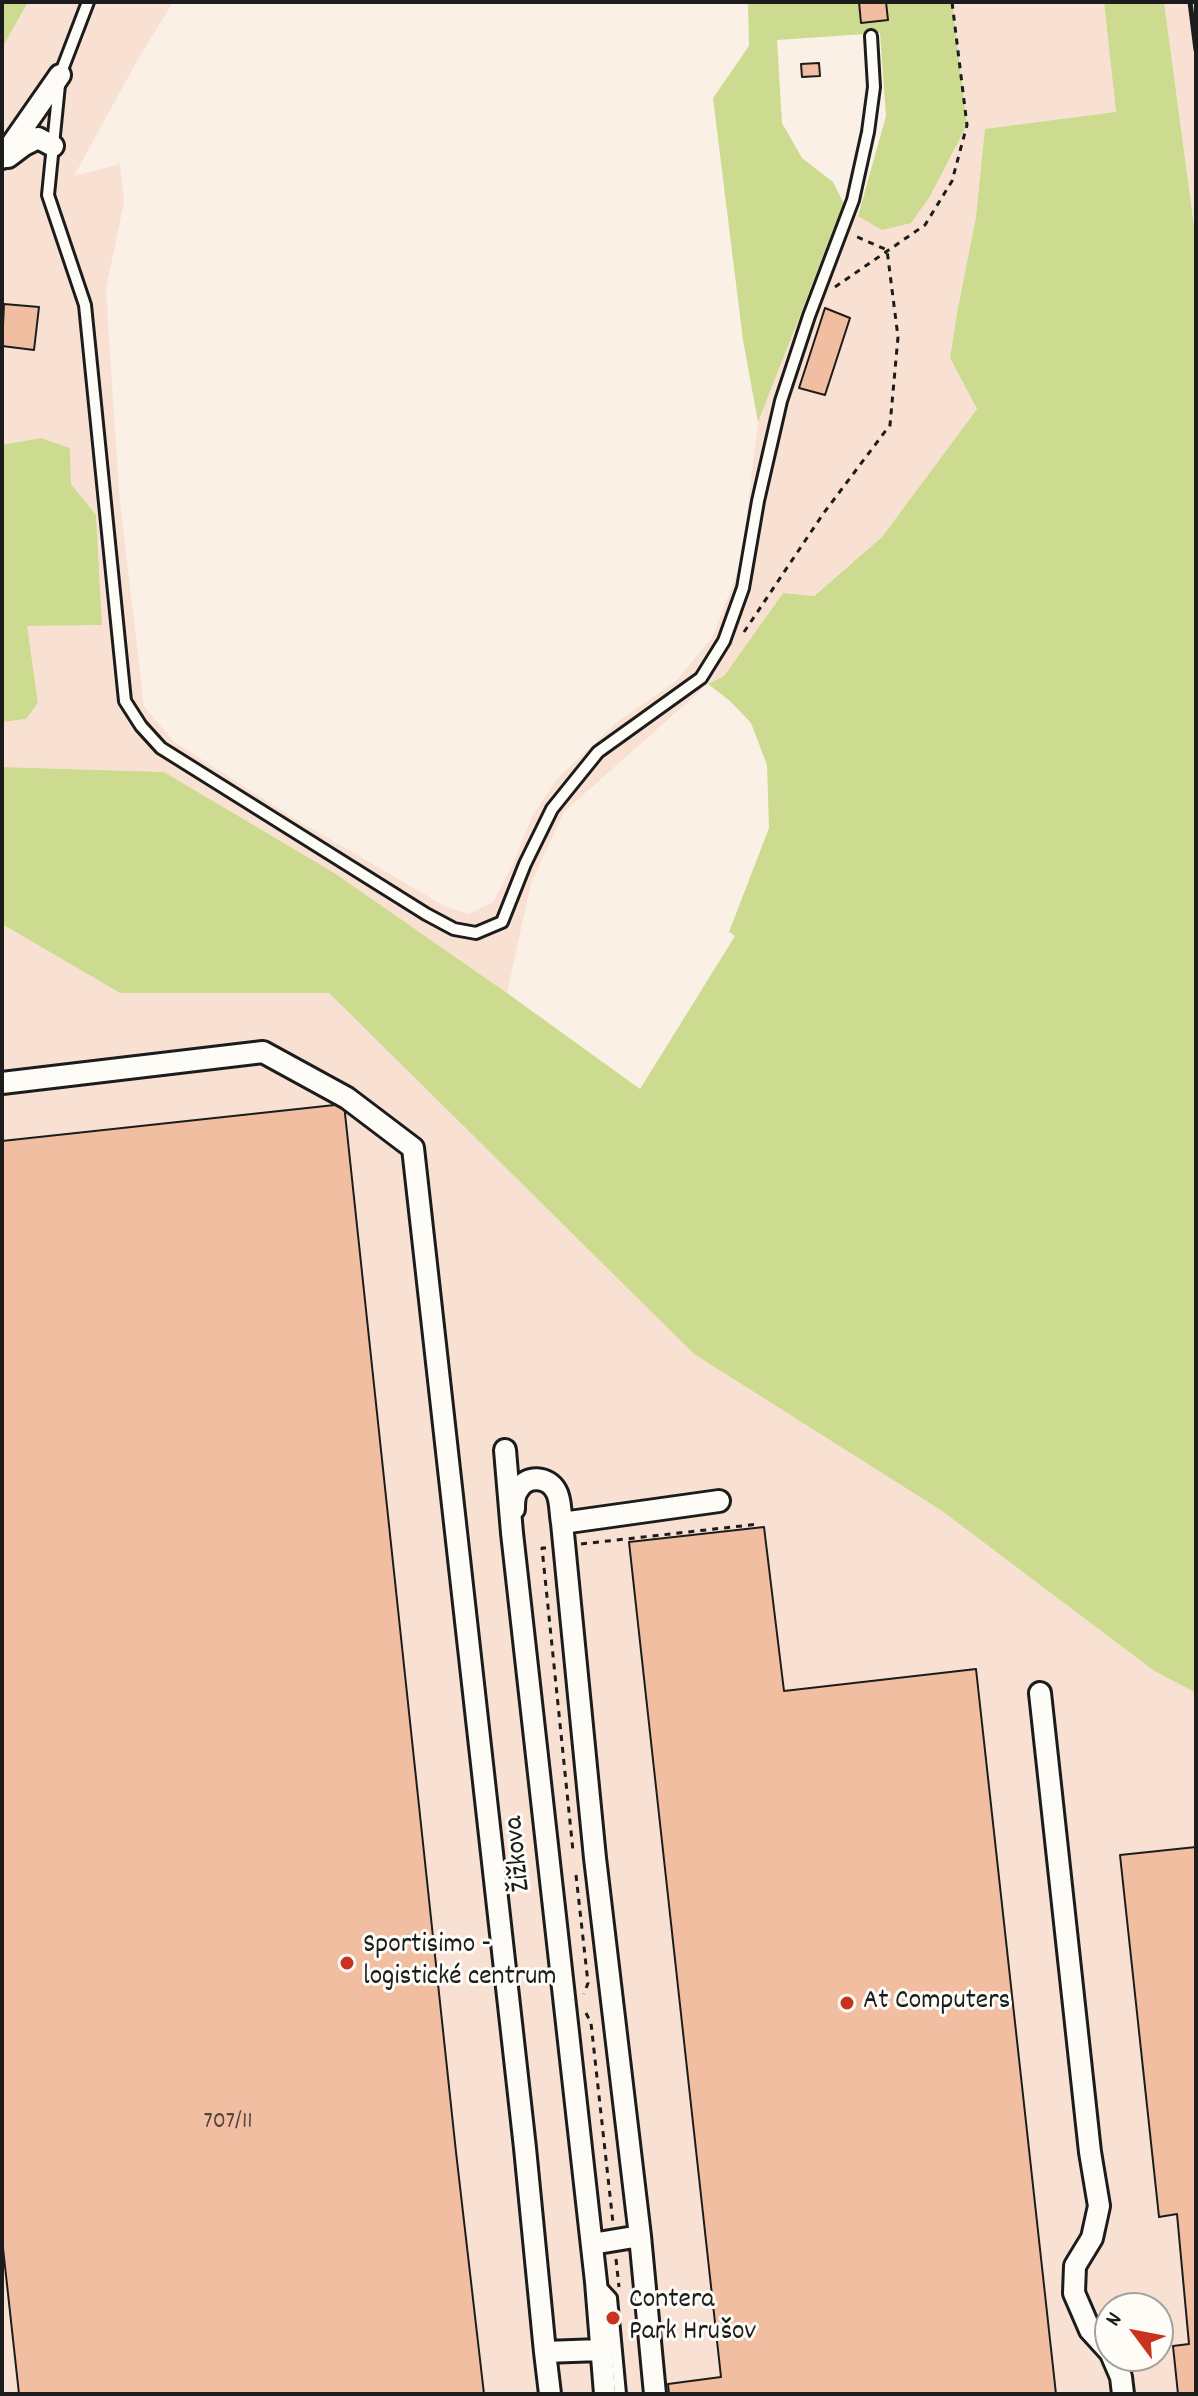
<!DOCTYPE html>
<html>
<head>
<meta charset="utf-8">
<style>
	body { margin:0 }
	#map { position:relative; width:1198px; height:2396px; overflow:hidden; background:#fbf0e6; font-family:Dekko,sans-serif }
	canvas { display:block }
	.frame { position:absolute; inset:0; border:4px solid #1c1c1c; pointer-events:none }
	.north { position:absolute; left:1094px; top:2292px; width:80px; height:80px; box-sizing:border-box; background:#fdfcf7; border:2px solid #a3a29f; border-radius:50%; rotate:302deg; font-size:22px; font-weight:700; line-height:32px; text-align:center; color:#1c1c1c }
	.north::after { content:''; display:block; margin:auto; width:28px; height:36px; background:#c8321e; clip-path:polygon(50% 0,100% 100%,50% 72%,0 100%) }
</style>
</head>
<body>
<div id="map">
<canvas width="1198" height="2396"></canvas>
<div class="frame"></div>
<div class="north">N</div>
</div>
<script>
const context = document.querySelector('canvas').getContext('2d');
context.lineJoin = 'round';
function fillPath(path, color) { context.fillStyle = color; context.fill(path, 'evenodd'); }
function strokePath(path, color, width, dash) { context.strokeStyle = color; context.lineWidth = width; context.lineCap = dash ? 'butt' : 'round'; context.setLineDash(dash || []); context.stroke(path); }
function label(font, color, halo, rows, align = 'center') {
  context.font = font + ' Dekko,sans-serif'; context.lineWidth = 6; context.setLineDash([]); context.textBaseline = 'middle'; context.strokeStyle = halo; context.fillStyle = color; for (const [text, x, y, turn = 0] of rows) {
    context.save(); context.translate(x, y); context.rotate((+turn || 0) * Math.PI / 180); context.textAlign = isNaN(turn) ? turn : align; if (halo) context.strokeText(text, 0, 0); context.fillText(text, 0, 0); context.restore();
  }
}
fillPath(new Path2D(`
	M28,2H173L137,61L74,176L120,164L124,202L106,289L119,493L144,706L173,741L292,817L446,907L469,914L493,902L513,864L532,816L558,778L617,722L675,682L712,638L741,563L758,422L844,205L858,216L911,223L929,198L967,125L952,2H1104L1116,112L976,217L957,313L950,358L977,409L882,537L813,596L783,593L724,676L708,684L564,812L531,883L507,993L336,874L164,772L2,767V722L26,719L38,703L26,626L101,625L96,515L71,484L70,448L41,438L2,445V48Z
	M1164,2H1196V241Z
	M2,924L120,993H329L694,1354L942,1511L1153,1670L1196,1693V2394H2ZM1110,2308H1158V2356H1110Z`), '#f8e1d2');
fillPath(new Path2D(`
	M2,2H28L2,48Z
	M748,2H952L967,125L929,198L911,223L882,230L858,216L886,116L880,33L777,40L782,123L802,158L833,182L844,204L758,422L743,340L713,98L749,46Z
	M1104,2H1164L1196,241V1693L1153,1670L942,1511L694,1354L329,993H120L2,924V767L164,772L336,874L507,993L640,1089L735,936L729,932L769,828L767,765L751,723L730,701L708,684L724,676L783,593L814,596L882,537L977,409L950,358L957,313L976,217L985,129L1116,112Z
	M41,438L70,448L71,484L96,515L102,625L27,626L38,703L26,719L2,722V445Z`), '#ccdb8f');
const building = new Path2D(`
	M859,2H886L888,20L861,23Z
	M819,63L820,76L802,77L801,64Z
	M4,304L39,307L34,350L2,346Z
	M825,308L850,318L825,395L799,388Z
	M344,1104L456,2152L484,2394H19L2,2239V1141Z
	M764,1527L784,1691L976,1669L1056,2394H669L668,2384L721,2377L629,1542Z
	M1196,1847V2394H1178L1173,2346L1189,2344L1177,2214L1159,2217L1120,1855Z`);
fillPath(building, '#f1bea2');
strokePath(building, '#1c1c1c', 2);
const lane = new Path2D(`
	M88,2L60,75L48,195L85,305L125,701L141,726L161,748L426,914L454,929L476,933L502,922L525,864L552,809L598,752L701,678L724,641L743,588L758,501L781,401L809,316L853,200L868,132L874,87L871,36
	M599,2285L611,2298L620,2394`);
const street = new Path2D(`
	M8,157L24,145L38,138L53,146
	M2,158L60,75
	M2,1083L263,1052L347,1098L413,1148L525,2148L545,2352
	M505,1450L512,1533L596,2282L605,2394
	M514,1509C514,1503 514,1495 518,1490C526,1475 548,1476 556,1491C561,1499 560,1513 562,1523
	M1040,1693L1090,2152L1099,2206L1092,2238L1075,2266L1074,2293L1090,2330L1110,2352
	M592,2244L640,2236
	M1112,2356L1121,2377L1123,2394
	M550,2394L545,2352L600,2350
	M655,2394L640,2236L595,1858L562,1523L719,1501`);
strokePath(lane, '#1c1c1c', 16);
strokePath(street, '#1c1c1c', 26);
strokePath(new Path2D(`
	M835,287L925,225L952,181L967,125L952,2
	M744,632L823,514L890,425L898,337L887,250L855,236
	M581,1544L759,1524
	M546,1548H542L573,1851
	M576,1875L588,1983L584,1994
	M586,2013L591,2023L613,2223
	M616,2259L619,2287`), '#1c1c1c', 3, [6, 6]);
strokePath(lane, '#fdfcf7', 10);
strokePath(street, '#fdfcf7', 20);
strokePath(new Path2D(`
	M1190,2L1196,50`), '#1c1c1c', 5);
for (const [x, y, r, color] of [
	[347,1963,8,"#c8321e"],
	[847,2003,8,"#c8321e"],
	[613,2318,8,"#c8321e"]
]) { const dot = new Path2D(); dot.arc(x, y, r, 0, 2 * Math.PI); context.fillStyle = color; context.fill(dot); strokePath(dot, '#fdfcf7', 3); }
label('24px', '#51443e', null, [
	["707/11",228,2124]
]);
label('28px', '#1c1c1c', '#fdfcf7', [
	["Žižkova",520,1854,-96]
]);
label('28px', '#1c1c1c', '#fdfcf7', [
	["Sportisimo -",363,1947],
	["logistické centrum",363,1979],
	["At Computers",863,2003],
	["Contera",629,2302],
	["Park Hrušov",629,2334]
], 'left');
</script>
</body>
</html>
